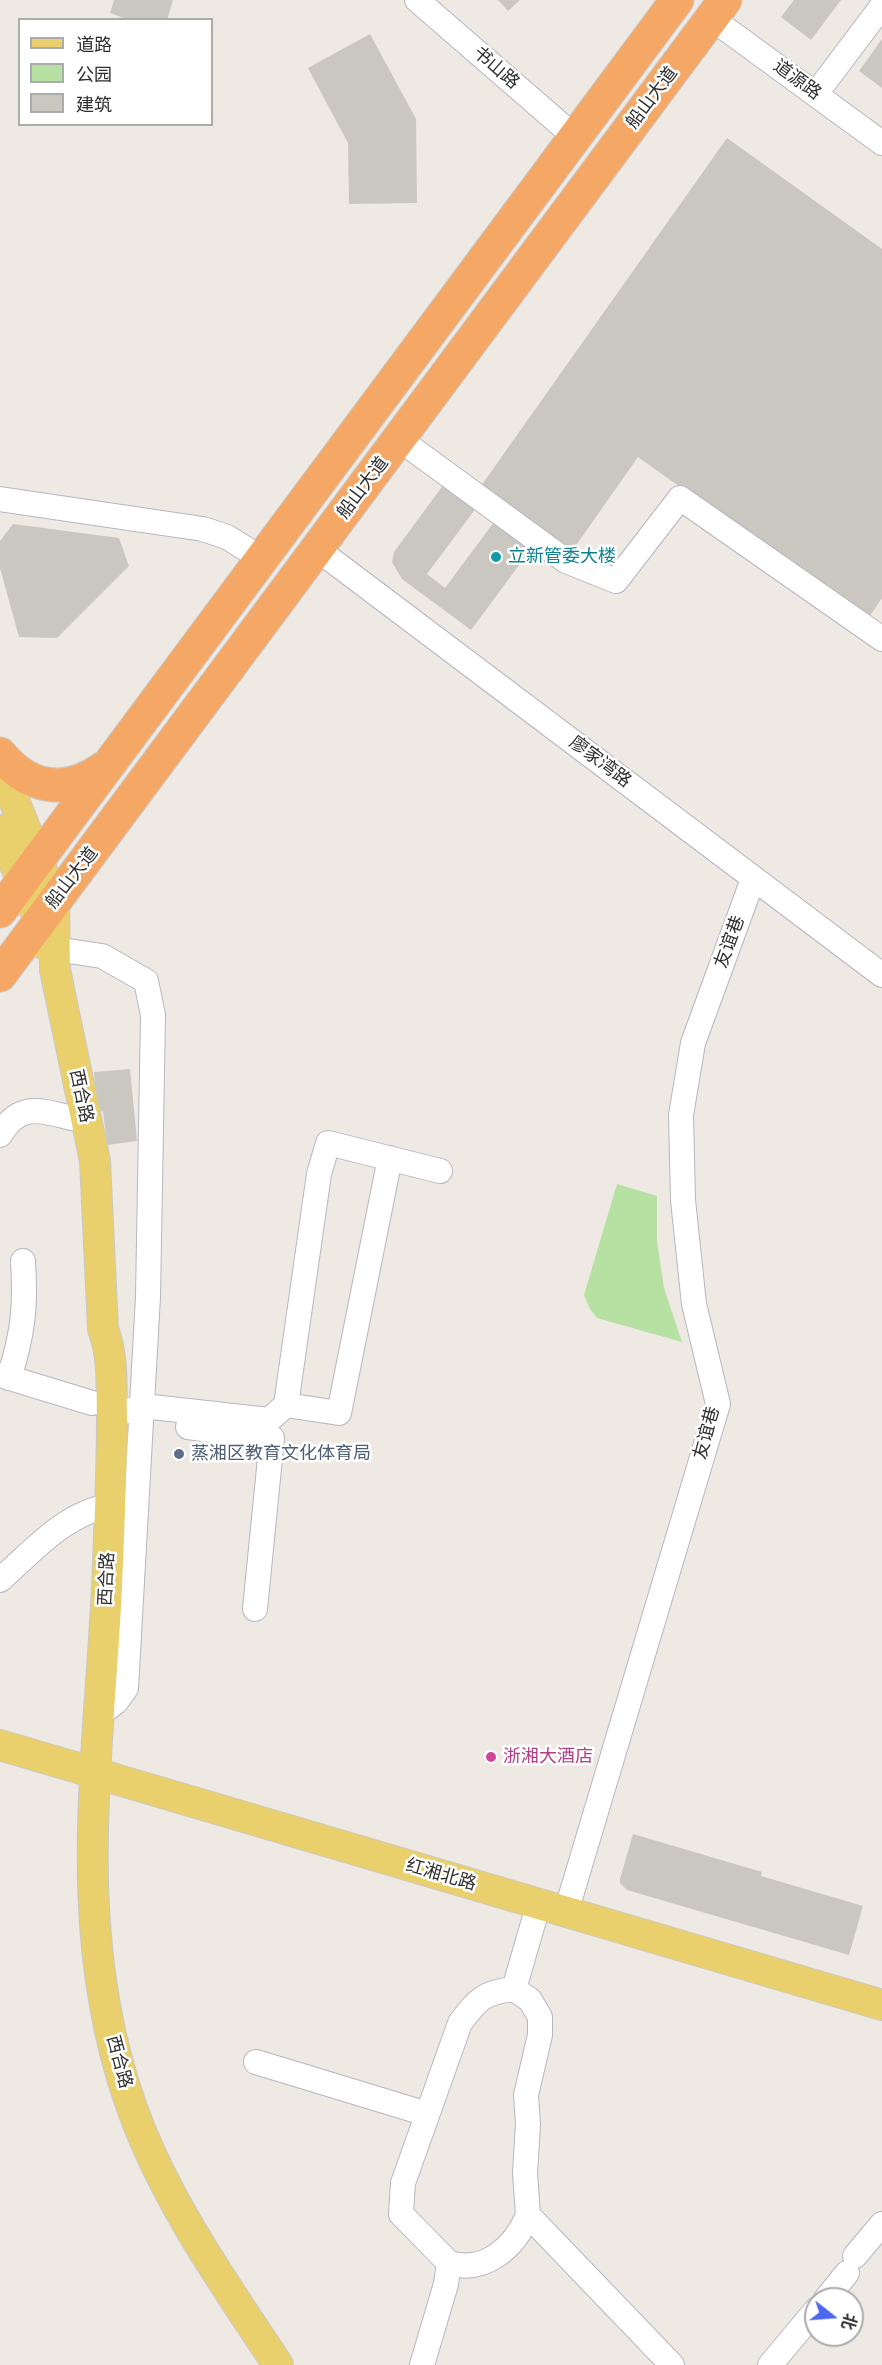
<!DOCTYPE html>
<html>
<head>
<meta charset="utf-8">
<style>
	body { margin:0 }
	#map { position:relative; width:882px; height:2365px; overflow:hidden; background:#eee9e2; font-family:"PT Sans","Noto Sans SC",sans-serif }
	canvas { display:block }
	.legend { position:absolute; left:18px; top:18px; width:195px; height:108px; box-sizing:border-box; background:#fff; border:2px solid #ababab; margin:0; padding:8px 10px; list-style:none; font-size:18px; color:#2e2e2e }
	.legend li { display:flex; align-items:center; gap:12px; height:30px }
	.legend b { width:30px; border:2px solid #ababab }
	.north { position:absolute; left:804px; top:2287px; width:60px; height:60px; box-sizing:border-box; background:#fff; border:2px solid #ababab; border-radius:50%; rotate:107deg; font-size:16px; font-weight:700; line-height:24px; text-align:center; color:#2e2e2e }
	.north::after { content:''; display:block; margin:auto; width:21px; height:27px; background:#4e67ef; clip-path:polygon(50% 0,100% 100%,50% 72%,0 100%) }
</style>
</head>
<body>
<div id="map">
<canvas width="882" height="2365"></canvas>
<ul class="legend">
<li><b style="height:8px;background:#e9d06c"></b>道路</li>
<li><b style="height:16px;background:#b6e1a2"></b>公园</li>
<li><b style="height:16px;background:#cac7c0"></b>建筑</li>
</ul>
<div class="north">北</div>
</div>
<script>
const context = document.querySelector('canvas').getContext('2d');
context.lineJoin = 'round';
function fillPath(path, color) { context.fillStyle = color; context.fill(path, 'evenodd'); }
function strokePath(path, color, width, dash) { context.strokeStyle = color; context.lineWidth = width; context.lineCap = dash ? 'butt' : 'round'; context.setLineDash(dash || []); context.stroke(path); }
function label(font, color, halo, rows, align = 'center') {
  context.font = font + ' "PT Sans","Noto Sans SC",sans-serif'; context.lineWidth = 5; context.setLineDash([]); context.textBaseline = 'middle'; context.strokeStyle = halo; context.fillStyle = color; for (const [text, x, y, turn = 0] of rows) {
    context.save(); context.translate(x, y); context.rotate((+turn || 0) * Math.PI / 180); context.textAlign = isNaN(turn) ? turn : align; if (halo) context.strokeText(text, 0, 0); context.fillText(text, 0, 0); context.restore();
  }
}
fillPath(new Path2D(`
	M617,1184L657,1196V1241L664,1288L682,1342L597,1318L590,1309L584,1295Z`), '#b6e1a2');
fillPath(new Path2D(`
	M114,0H173L167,20H129L110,13Z
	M498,0H520L508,11Z
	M794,0H841L811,40L781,17Z
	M370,34L416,119L417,203L349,204L348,143L308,68Z
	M882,39V88L859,71Z
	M727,138L882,249V598L867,620L638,457L572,551L481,486Z
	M444,484L476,508L427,574L445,588L494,522L531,549L471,630L402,579L392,562L394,552Z
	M13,524L119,538L129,566L57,638L19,637L0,568V541Z
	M130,1069L137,1141L107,1145L103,1111L97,1112L94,1072Z
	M633,1834L762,1872L761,1876L863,1906L849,1955L627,1890L620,1883V1879Z`), '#cac7c0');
const minor = new Path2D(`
	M417,0L575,137
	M711,18L882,143
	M824,83L882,6
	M399,439L566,561L616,581L680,498L882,639
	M0,499L203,529L227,537L262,559
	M317,549L882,975
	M55,949L102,956L146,981L153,1015L148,1297L126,1688L116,1702L100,1714
	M0,1135C20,1101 41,1111 72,1118
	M0,1375L92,1403
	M9,1378C23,1334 26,1306 23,1261
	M286,1405L339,1413L390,1158
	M128,1411L143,1406L269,1420L286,1405L319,1174L328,1143L440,1171
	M188,1427L272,1438L255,1609
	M0,1580C32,1552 67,1511 111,1506
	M566,1912L718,1404L694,1304L683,1200L681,1115L693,1043L753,879
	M534,1920L514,1989L530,2000L540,2017V2035L526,2095L528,2124L525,2173L528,2215L672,2365
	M256,2062L427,2114
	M855,2256L882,2224
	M449,2263C485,2274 515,2247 528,2215
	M826,2299L847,2273
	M422,2365L446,2284L449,2263L401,2214L403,2183L460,2023C478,1999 484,1992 514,1989
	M770,2365L816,2310`);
const major = new Path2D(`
	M0,765L54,901L55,970L95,1161L103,1329C114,1358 111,1388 112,1419C112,1476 109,1532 107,1588C98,1766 70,1932 131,2105C164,2199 224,2283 278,2365
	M0,830L39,920L43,944
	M0,1745L882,2005`);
const highway = new Path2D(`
	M0,754C30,791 68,794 105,767
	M0,911L677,0
	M0,975L725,0`);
strokePath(minor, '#b5b7c0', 26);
strokePath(major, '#c9c9c9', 32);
strokePath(highway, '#c9c9c9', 35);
strokePath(minor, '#fff', 24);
strokePath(major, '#e9d06c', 30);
strokePath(highway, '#f5a866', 33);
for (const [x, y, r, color] of [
	[496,557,6,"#0f9aa8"],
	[179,1454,6,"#5c6f8a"],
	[491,1757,6,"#d1479c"]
]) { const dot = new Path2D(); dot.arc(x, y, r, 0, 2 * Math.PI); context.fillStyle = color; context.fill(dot); strokePath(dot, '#fff', 2); }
label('18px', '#2e2e2e', '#fff', [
	["书山路",496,68,41],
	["道源路",797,80,36],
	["船山大道",652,98,-53],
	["船山大道",363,488,-53],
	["廖家湾路",600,762,37],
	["船山大道",72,878,-52],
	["友谊巷",730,942,-70],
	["西合路",81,1096,78],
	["友谊巷",707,1433,-75],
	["西合路",107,1579,-87],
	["红湘北路",441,1875,16],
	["西合路",119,2062,75]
]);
label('18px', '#0d838f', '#fff', [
	["立新管委大楼",508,557]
], 'left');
label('18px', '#4e5e75', '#fff', [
	["蒸湘区教育文化体育局",191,1454]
], 'left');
label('18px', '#b23c85', '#fff', [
	["浙湘大酒店",503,1757]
], 'left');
</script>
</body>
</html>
